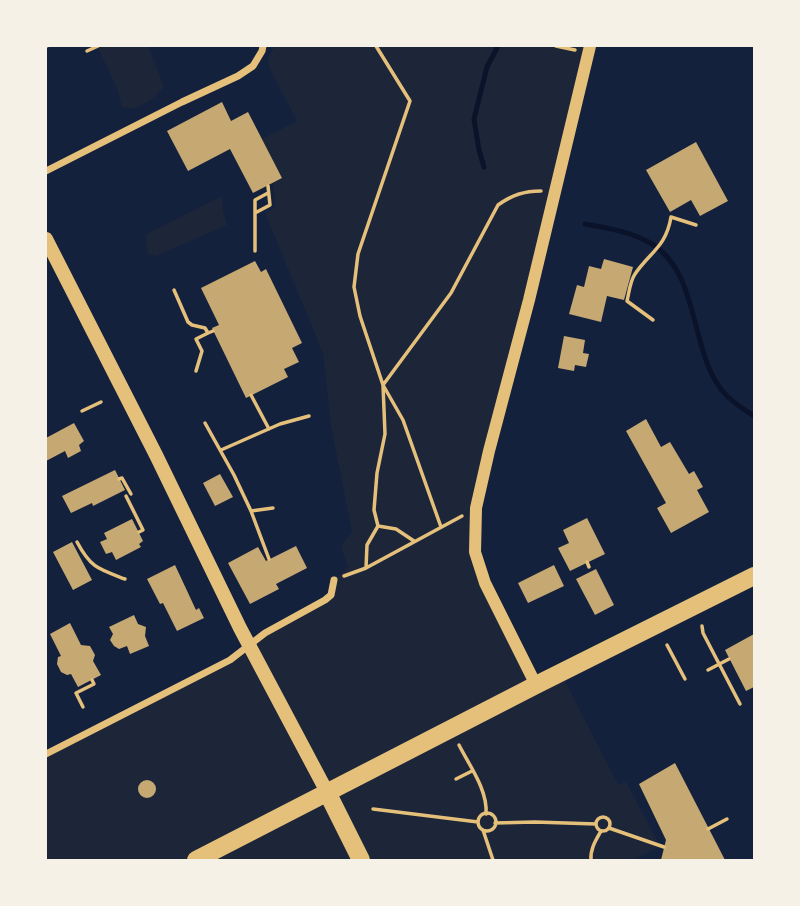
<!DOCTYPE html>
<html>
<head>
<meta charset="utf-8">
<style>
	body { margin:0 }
	#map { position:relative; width:800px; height:906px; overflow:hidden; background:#14213d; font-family:"Public Sans",sans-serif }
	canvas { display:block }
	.frame { position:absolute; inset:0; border:47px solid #f6f1e7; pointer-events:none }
</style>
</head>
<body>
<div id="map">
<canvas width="800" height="906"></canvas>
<div class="frame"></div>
</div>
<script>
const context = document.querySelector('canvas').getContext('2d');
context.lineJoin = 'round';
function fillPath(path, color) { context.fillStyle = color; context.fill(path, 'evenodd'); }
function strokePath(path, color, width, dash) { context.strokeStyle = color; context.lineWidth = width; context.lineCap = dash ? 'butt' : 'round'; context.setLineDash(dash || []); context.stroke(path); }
fillPath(new Path2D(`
	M97,46H148L164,87C153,99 139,112 122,107L117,88Z
	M274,47L590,46L476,508L475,552L536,685L561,673L618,785L626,782L660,846L632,860H46V754L230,660L265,633L325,600L334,580L348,567L341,546L352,532L331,426L323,353L265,213L275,207L273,183L282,178L262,139L297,121L270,69L268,58Z
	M222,196L223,211L227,225L156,256L148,254L146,243L147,234Z`), '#1d2539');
strokePath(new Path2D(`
	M484,167L479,150L474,119L487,67L498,46
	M585,224C608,228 632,232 652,244C698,273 690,342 718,385C726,398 741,408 754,416`), '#0b132b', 5);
fillPath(new Path2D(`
	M222,102L231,121L248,112L282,178L253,193L230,149L188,171L167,131Z
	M696,142L728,201L700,216L691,200L670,212L646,170Z
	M604,259L633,267L624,300L607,296L601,322L569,314L577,285L584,287L589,266L601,269Z
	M255,261L261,272L266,269L302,343L292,348L299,362L284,369L288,377L246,398L212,328L219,325L201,288Z
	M564,336L585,340L583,353L589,354L586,367L575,365L574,371L558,368Z
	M646,419L661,447L670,442L689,474L694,471L703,487L697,490L709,512L671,533L657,508L666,503L626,431Z
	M74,423L84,441L79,445L81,451L68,458L65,451L46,461V438Z
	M115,470L125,490L93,506L92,503L71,513L62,496Z
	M220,474L233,497L215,506L203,483Z
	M587,518L605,554L570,571L558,548L569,543L563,530Z
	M132,519L143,541L139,544L141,547L116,560L112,552L106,554L100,542L107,539L104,533Z
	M72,542L92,580L73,590L53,552Z
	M296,546L307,568L276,584L279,589L250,604L228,563L258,547L266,561Z
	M175,565L196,610L199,608L204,618L177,631L163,603L160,604L147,579Z
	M554,565L564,586L528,603L518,583Z
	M596,569L614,605L595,615L576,579Z
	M134,615L138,624L146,627L145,636L149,646L130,654L127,646L119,649L114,646L110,640L113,634L109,627Z
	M70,623L81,645L90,646L95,655L93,661L101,675L78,687L71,674L67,675L61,672L57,664L58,657L61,656L50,634Z
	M754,634V687L746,691L725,650Z
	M675,763L725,860H661L666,840L639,784Z
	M138 789a9 9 0 1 1 18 0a9 9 0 1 1-18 0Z`), '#c6a872');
strokePath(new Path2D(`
	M46,46H47
	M376,46L410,101L358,254L354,287L360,316L383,385L385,434L377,473L374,510L378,526
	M556,46L575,50
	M87,51L98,46
	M255,213L270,205L268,186
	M255,251V200L268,193
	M174,290L188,322L192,325L205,328L208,333L213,331
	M653,320L627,301C629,293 630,281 635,274C650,252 666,247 671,217L696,225
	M196,371L202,351L196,339L208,333
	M251,395L269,429
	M82,411L101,402
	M205,423L234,475L251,511L269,559
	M221,450L280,424L309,416
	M119,479L122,478L131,494
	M126,496L143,530L139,532
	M251,511L273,508
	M441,527L403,420L383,385L451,293L498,205C512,195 524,191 541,191
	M77,542C91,568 98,569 125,579
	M587,562L589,567
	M366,568L367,545L378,526L396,529L414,541
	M344,576L366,568L462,516
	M702,626L703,633L740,704
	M667,645L685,679
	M708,670L729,659
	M83,707L76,693L94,684L92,680
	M459,745C469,765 488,790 486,814
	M456,779L472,771
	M373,809L478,822
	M478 822a9 9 0 1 1 18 0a9 9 0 1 1-18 0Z
	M596 824a7 7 0 1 1 14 0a7 7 0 1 1-14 0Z
	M495,823L535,822L596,824
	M609,828L664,847
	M708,829L727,819
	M483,830L493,860
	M591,860C590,849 596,840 601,831`), '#e5c07b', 3.5);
strokePath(new Path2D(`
	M46,171L182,102L238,76L253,66L262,51L263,46
	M46,754L230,660L265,633L325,600L331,595L334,580`), '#e5c07b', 7);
strokePath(new Path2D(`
	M536,685L485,583L475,552L476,508L489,451L529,300L590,46`), '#e5c07b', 12);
strokePath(new Path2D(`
	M46,239L156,455L240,628L327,792`), '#e5c07b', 14);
strokePath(new Path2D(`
	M327,792L361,860
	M196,860L536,685L754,576`), '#e5c07b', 18);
</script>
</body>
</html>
